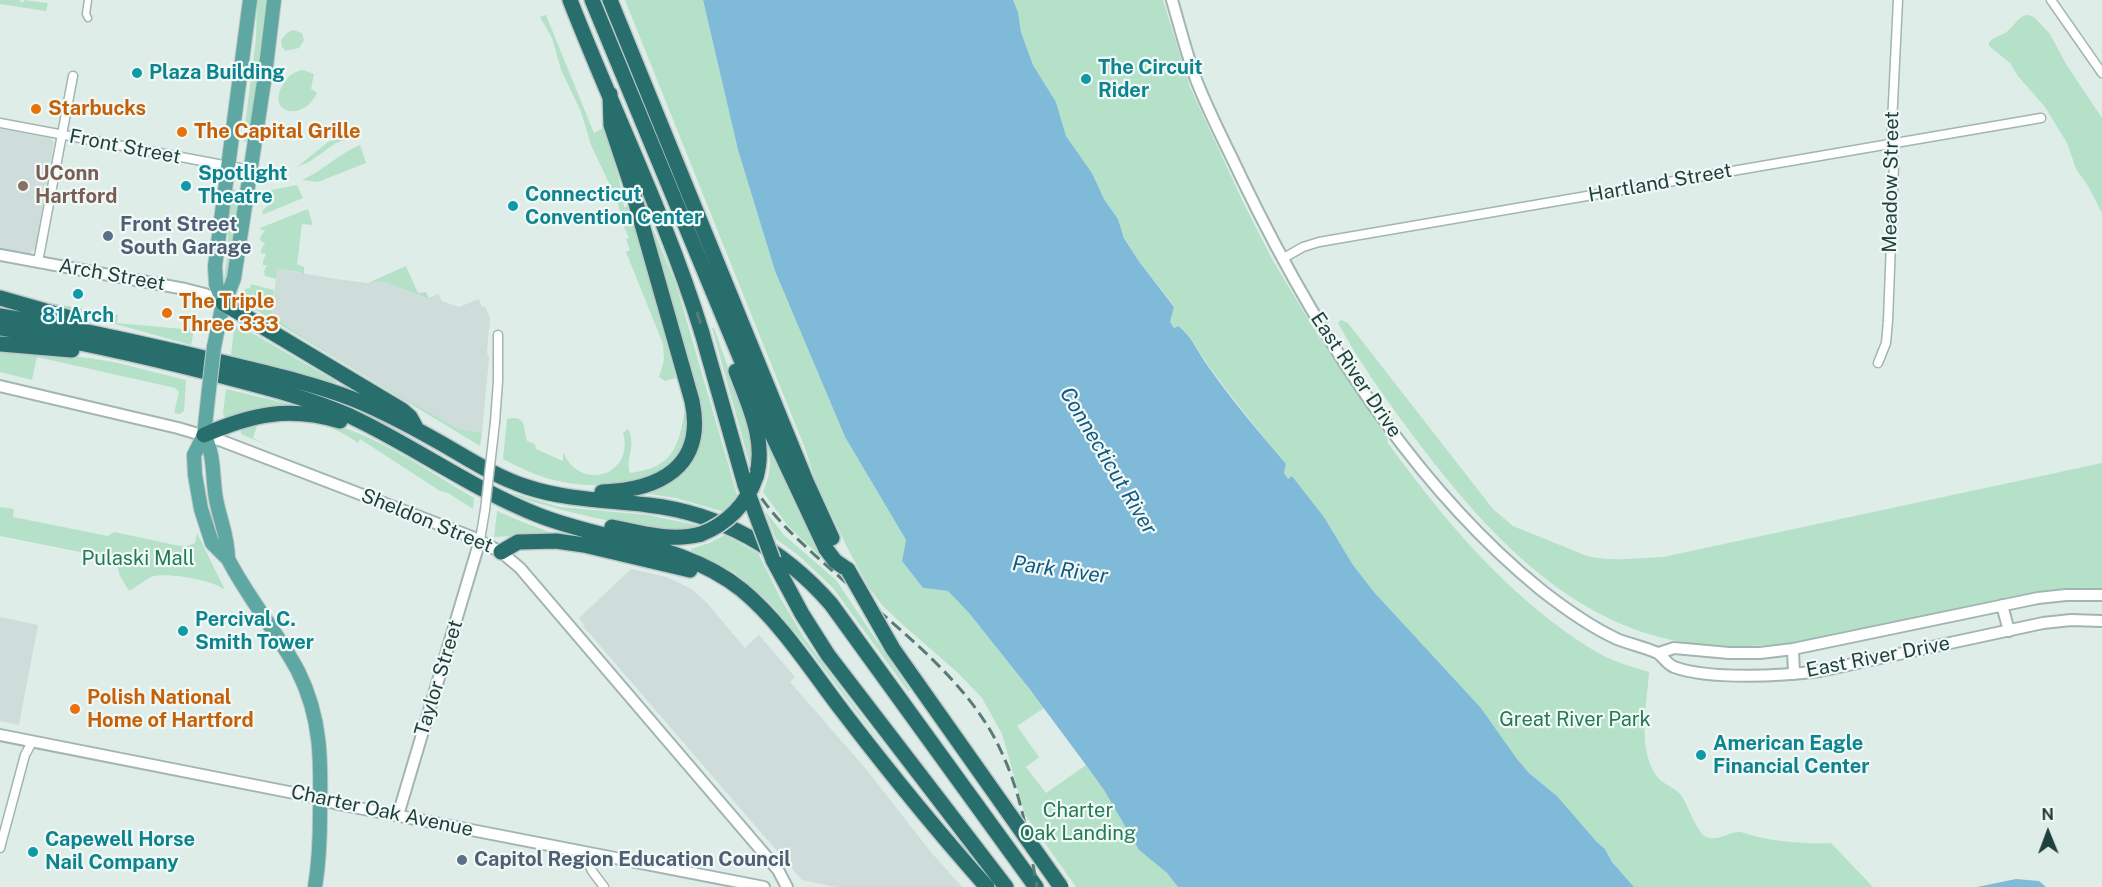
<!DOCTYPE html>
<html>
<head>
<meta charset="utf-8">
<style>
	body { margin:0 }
	#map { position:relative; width:2102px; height:887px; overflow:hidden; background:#dfede9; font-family:"Public Sans",sans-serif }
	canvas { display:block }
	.north { position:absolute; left:2018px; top:803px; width:60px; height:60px; -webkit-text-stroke:4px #f0f9f6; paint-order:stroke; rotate:359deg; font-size:16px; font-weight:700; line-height:24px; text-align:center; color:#1e3f3c }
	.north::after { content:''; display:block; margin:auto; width:21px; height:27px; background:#1e3f3c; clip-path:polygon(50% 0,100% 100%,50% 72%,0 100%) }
</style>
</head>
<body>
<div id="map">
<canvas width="2102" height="887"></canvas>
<div class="north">N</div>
</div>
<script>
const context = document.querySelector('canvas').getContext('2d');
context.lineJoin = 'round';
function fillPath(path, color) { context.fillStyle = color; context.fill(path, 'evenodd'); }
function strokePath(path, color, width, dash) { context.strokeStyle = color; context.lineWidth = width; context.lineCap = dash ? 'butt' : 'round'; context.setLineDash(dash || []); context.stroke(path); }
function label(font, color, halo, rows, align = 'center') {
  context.font = font + ' "Public Sans",sans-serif'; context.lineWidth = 4.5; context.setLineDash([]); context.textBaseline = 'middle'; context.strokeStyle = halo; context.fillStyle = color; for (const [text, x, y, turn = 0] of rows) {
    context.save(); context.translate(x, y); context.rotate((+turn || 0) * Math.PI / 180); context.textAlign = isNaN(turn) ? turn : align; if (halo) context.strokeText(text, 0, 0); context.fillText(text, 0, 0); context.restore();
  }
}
fillPath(new Path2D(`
	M0,129L50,138L54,142L35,249L27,255L0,250Z
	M277,269L336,279L368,283L384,282L429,299L439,295L442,301L459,307L479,299L482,307L485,306L490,318L487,352L489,358L482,433L458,430L367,377L288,327L272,314Z
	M631,569L667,577L693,590L707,603L745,648L759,635L795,677L790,682L866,769L930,851L962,887H836L802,880L583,626L584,625L579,618Z
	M0,617L38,625L19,725L0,721Z`), '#ceddd9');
fillPath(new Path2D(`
	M0,0H19L23,3L24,0L48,3L46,11L0,4Z
	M257,0H266L249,142L243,141L256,39Z
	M625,0H703L738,150L775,271L845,437L906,540L902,561L923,588L948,591L969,613L1044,708L1017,726L1039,757L1026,767L1046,793L1086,765L1104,790L1139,850L1167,873L1178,887H1076L1025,815L1002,734L982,698L958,673L902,624L882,605L869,588L847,547L816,483L806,451Z
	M1013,0H1163L1190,87L1243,202L1272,259L1317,334L1387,438L1388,443C1444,520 1508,597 1590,648C1608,660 1629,666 1649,672C1647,704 1637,747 1656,775C1662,785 1678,788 1683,798C1688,807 1698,833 1706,837C1719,842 1728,831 1741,832C1745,833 1750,835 1754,836C1778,842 1807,844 1831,843L1873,887H1634L1612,862L1605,849L1596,841L1557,796L1529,773L1517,759L1481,708L1374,592L1353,565L1324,517L1292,476L1288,479L1284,473L1286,464C1260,433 1235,402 1211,369C1199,354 1193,337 1178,326L1174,328L1170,322L1174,306L1138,260L1124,237L1118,219L1104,199L1092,173L1066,136L1056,102L1033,65L1021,32L1018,12Z
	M546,15L594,133L603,128C613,154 620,179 624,207L629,206L676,378L665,381L659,377L664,360L663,344L626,252L630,250L626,239L629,238L624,227L617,200L591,145L581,112L561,70L552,38L540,17Z
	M2028,15L2034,17L2050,34L2066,64L2102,118V213L2088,186L2076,169L2067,143L2045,107L2017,75L2010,63L1989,46V43C1994,36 1998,37 2005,33C2014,28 2017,16 2028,15Z
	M293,30L302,33L304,40L299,48L285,51L282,47L281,40L287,33Z
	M303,70L314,74L311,89L317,93C302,124 264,112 284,83C288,76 295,71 303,70Z
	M353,131L355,136L336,143L309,162L297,167L328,142Z
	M360,145L366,163L318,182L302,180C323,171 338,154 360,145Z
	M297,185L303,198L262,215L263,210L268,205L266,198L271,190Z
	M233,189L242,191L228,281L224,280L228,250V215Z
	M308,209L313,225L302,224L297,264L304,267V275L299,272L277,269L276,279L265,276L264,271L267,265H263V261L266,254L261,253V250L265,243L261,241L260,238L265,230H261L260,228Z
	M653,229L676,284L738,498L724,512L676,498L649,494V492C672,485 682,470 696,450L651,230Z
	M406,266L418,293L426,292L429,298L439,294V295L429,299L384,282L368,283Z
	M251,284L274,290L272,314L288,327L367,377L458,429L482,433L480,446L251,307L244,293L245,289L250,288Z
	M18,297L118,315L117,323L194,330L191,345Z
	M1341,320L1348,323L1493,509L1513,526L1587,556C1611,562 1638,558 1663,557L2102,463V589C2061,584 2020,595 1980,603C1934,613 1888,624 1842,634C1779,647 1714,653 1652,635C1547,604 1471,513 1408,429C1383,395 1358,360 1338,323Z
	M237,326H240L337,382L336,383L231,355L234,329Z
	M712,328H714L753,437L751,469Z
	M0,349L89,358L118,363L186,380L184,411L180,414L174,413L179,392L175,388L37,357L32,380L0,372Z
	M226,389L310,409L260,411L228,418L224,417L223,413Z
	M685,408C692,434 680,465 654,477C649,479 641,479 636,481C611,486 588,487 563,482C541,478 522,469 503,459L507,419C527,414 523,428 527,441L535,444L536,449L563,461V452C580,493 635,475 623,433L628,429C637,445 625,458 630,473C673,468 679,447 685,408Z
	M290,417C356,419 419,466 474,498L473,509L448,493L440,491L360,439L358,443C329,421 294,417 258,423L253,438L272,447L241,434V431L245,425Z
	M770,444L791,496L824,560L788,526L763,492C769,477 773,462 767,446Z
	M512,493L560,507L648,515L701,526C694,528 686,531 678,532C659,534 522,503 512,493Z
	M0,507L14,509L13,517L108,536L114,532L185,547L195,543L197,533L225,590C213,580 170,573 154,576C145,579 137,587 129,591L120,576L115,559L0,536Z
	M497,511L525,523L555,534L494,537Z
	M765,511L784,535L836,580L910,690L908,691L833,588L798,555L776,539Z
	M725,535L758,553L781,599L804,638L902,771L804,643L769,602L735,573L691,551V549L709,543Z`), '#b6e1c9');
fillPath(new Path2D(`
	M703,0H1013L1018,12L1021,32L1033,65L1056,102L1066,136L1092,173L1104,199L1118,219L1124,238L1138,260L1174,307L1170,322L1174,328L1178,326C1192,337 1195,347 1205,362C1230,398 1258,431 1286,464L1284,473L1288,479L1292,476L1324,517L1353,565L1374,592L1481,708L1517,759L1529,773L1557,796L1596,841L1605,849L1612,862L1634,887H1178L1167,873L1139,850L1104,790L1086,765L1031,691L969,613L948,591L923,588L902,561L906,540L845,437L775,271L738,150Z
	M2016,879L2039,881L2046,887H1977Z`), '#80bad9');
const pedestrian = new Path2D(`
	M88,18L86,14L88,0`);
const minor = new Path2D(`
	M2051,0L2102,73
	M0,123L250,170
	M1282,259L1303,247L1319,242L2041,118
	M38,262L73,76
	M1878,363L1886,343L1888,321L1894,164L1891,144L1898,0
	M495,422L498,381V335
	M480,540L485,510
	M0,848L25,755L32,742
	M584,852L592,871L604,887`);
const tertiary = new Path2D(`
	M1172,0C1180,27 1187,56 1197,82C1210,115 1227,147 1242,179C1314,328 1410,483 1540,589C1564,608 1589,626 1617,639C1626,643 1654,650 1659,654C1665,659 1667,664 1674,667C1709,680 1783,676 1820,671L2043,623L2071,620L2102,621
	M0,255L185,289L205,294L223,303
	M0,386L178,428L222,441L472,537L501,552L520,568L778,870L787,887
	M2002,605L2009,631
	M1793,649L1794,674
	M1659,653L1674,648L1729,653H1760L1793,649L2038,598L2066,595H2102
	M0,735L304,795L338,804L764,887
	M398,815L480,540`);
const primary = new Path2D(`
	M223,303L216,284L215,266L250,0
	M214,347L223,303L228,294L234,278L265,75L274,0
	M209,389L204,435L194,455L195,475L201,509L212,543L228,559C248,598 277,632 298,671C322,719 321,762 320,814C320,838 319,863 315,887
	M204,435C215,455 212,477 216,499C220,521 228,536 228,559`);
const motorway = new Path2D(`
	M570,0C613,111 667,219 702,333
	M592,0L771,432L826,549L835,561L848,570
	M610,0L806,481L832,538
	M0,298L77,320
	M223,303L402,410L410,417L415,426
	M0,316C70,327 139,343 209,359C257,371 306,381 353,399C390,414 424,433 458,453C480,466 502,479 527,487C566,500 607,500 648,505C720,513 783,549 831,604L1036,887
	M0,328C72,340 143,356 214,374C260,386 306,397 350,416C414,446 472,489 538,515C606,542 684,543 742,590C782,623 813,673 844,713C890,773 937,831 987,887
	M0,344L72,350
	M736,371C748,404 767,441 756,477
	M204,435C252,414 289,406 340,421
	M602,492C659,490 706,467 692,401L630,182L611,125L610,94
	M612,527C641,533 671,542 701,534
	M501,552L518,542L556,541L584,545L690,570
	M773,560L802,614L828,655L1006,887`);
strokePath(pedestrian, '#a1b5b2', 9);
strokePath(minor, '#a1b5b2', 11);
strokePath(tertiary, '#a1b5b2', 14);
strokePath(primary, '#c0c9c8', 16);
strokePath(motorway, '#c0c9c8', 18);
strokePath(pedestrian, '#fff', 6);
strokePath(minor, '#fff', 8);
strokePath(tertiary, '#fff', 10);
strokePath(primary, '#5fa7a3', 14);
strokePath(motorway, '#276e6d', 15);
strokePath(new Path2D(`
	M697,312L742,463C761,509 798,540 835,573C892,624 969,680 1001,751C1021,793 1029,841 1037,887`), '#587b78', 3, [12, 6]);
const minorBridge = new Path2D(`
	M485,510L495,422`);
const primaryBridge = new Path2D(`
	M209,389L214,347`);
const motorwayBridge = new Path2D(`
	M702,333L745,485L773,560
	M701,534C727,524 747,504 756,477
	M848,570L893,649L1061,887`);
strokePath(minorBridge, '#a1b5b2', 11, []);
strokePath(primaryBridge, '#c0c9c8', 16, []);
strokePath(motorwayBridge, '#c0c9c8', 18, []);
strokePath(minorBridge, '#fff', 8);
strokePath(primaryBridge, '#5fa7a3', 14);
strokePath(motorwayBridge, '#276e6d', 15);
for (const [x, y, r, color] of [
	[137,73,6,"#0f9aa8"],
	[1086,79,6,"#0f9aa8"],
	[36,109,6,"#e8710a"],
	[182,132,6,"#e8710a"],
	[23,186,6,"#8d6e63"],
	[186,186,6,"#0f9aa8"],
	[513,206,6,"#0f9aa8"],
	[108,236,6,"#5c6f8a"],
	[78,294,6,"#0f9aa8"],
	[167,313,6,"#e8710a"],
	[183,631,6,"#0f9aa8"],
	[75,709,6,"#e8710a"],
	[1701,755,6,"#0f9aa8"],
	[33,852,6,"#0f9aa8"],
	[462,860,6,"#5c6f8a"]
]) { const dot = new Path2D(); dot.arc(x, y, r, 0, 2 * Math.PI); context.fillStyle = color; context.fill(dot); strokePath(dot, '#f0f9f6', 2); }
label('bold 20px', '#0d838f', '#f0f9f6', [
	["The Circuit",1098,68],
	["Rider",1098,91],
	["Plaza Building",149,73],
	["Spotlight",198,174],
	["Theatre",198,197],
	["Connecticut",525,195],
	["Convention Center",525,218],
	["81 Arch",78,316,"center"],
	["Percival C.",195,620],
	["Smith Tower",195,643],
	["American Eagle",1713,744],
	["Financial Center",1713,767],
	["Capewell Horse",45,840],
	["Nail Company",45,863]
], 'left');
label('bold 20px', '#c56008', '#f0f9f6', [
	["Starbucks",48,109],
	["The Capital Grille",194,132],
	["The Triple",179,302],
	["Three 333",179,325],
	["Polish National",87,698],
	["Home of Hartford",87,721]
], 'left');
label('20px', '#1e3f3c', '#f0f9f6', [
	["Front Street",125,147,11],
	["Meadow Street",1891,182,-89],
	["Hartland Street",1660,183,-10],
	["Arch Street",112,275,10],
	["East River Drive",1356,375,56],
	["Sheldon Street",427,521,22],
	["East River Drive",1878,657,-11],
	["Taylor Street",439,678,-73],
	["Charter Oak Avenue",382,811,12]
]);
label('bold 20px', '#785e54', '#f0f9f6', [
	["UConn",35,174],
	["Hartford",35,197]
], 'left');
label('bold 20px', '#4e5e75', '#f0f9f6', [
	["Front Street",120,225],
	["South Garage",120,248],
	["Capitol Region Education Council",474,860]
], 'left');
label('20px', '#247a56', '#f0f9f6', [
	["Pulaski Mall",138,559],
	["Great River Park",1575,720],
	["Charter",1078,811],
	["Oak Landing",1078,834]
]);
label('italic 21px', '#115982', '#f0f9f6', [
	["Connecticut River",1108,461,59],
	["Park River",1060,570,8]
]);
</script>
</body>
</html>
